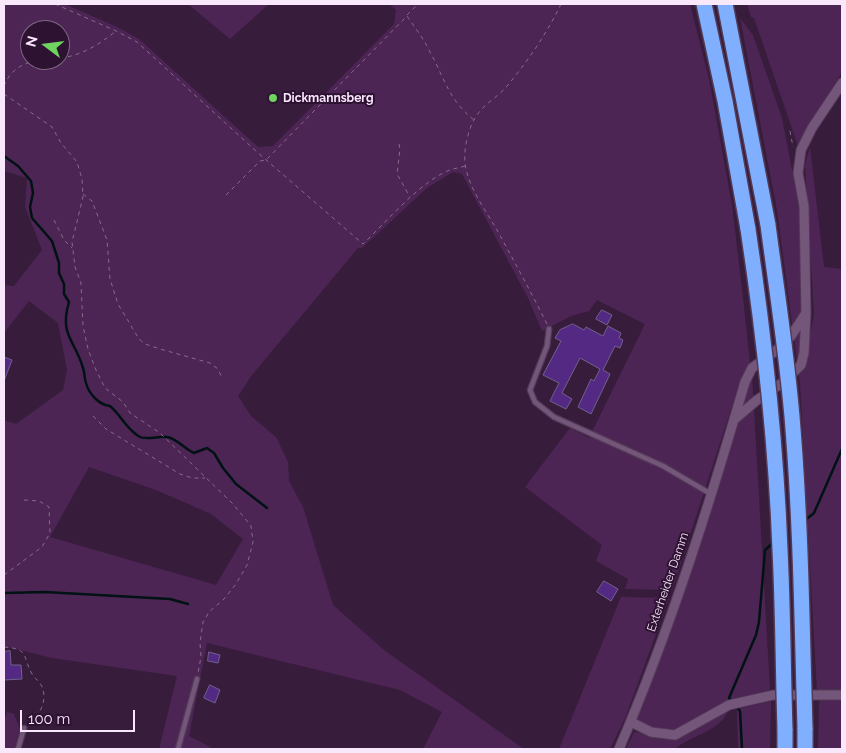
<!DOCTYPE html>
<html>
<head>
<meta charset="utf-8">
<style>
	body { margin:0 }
	#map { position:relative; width:846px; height:753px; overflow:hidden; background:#371c3c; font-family:Raleway,sans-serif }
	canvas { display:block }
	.frame { position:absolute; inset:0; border:5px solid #f9e7fc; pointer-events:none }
	.north { position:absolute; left:20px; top:20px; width:50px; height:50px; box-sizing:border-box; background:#2d1232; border:1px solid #7f6783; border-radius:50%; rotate:285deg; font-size:14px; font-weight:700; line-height:20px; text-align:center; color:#f9e7fc }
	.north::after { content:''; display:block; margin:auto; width:18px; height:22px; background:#6fd360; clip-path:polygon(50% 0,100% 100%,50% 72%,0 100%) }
	.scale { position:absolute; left:20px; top:710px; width:115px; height:22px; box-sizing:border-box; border:2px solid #f9e7fc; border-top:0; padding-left:6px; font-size:15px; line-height:18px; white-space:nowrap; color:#f9e7fc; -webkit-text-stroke:4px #2d1232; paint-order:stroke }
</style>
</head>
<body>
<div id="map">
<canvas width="846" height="753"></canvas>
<div class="frame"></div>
<div class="north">N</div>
<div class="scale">100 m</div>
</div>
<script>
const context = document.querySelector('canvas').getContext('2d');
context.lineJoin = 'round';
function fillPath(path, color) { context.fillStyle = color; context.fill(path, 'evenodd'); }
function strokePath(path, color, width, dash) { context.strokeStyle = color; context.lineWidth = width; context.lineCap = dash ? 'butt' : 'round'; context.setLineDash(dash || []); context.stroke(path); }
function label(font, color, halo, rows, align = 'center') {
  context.font = font + ' Raleway,sans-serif'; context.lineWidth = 4; context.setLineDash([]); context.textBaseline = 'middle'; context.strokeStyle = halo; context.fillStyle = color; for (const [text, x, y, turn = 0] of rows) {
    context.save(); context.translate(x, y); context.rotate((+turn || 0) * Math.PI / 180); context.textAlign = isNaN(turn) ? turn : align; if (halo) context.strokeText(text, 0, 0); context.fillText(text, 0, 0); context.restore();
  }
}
fillPath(new Path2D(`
	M4,4H65L117,27L139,39L258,147L273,146L394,24L396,10L389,4H690L709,79L732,205L742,289L750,363L736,394L672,590L625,589L628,579L596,561L602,545L525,487L570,428L589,438L645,324L597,300L589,311L571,316L542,331L528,298L462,174L453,172L427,188L362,248H358L252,375L238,396L251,416L276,437L288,462L289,481L303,507L333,605L384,650L524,749H423L442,712L400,690L207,643L189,736L214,749H159L177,676L52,658L4,646V420L16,424L63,390L67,370L58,323L29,301L4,333V285L14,286L42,250L25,207L27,178L4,171ZM30,30H60V60H30ZM89,467L156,490L211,514L243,539L216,585L50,537Z
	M188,4H269L230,39Z
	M747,4H842V72L798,146L754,18L751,17Z
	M740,18L753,35L782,118L799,207L807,352L814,314L805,165L810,147L824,267L842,269V691H817L800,383L777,210Z
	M752,374L770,690L727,701L676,731L651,728L635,721L682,598Z
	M621,597L669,598L626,716L610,749H559Z
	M821,698L842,700V749H818L819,702Z
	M771,701L770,749H738L737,709Z
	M728,710C723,730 689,736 675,749H626L634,732L676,738L686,734Z
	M7,712L14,714L20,729L14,749H4V721Z`), '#4d2555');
strokePath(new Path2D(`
	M4,156L18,166L31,181L33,193L30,207L32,218L52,241L59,263V273L64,284V294L69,302C59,335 75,340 83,368C85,373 84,378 86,383C89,394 99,405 110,406C121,415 126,429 140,437C146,440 160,436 167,437C176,438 185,449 194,453L207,448L214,453L223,468L236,484L267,508
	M803,522L814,513L842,449
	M4,593L45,592L170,599L188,604
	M742,749L740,711L729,698L756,635L759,622L765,550L774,542`), '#001213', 2.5);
const building = new Path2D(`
	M602,310L612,315L607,325L596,319Z
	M573,324L584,330L586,327L603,336L608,326L621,333L619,338L623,340L620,348L615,346L603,370L610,374L591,414L578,407L591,379L594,381L600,369L580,358L562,393L572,399L566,409L550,401L559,383L543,375L561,341L555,338L560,330Z
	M4,357L12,360L4,381Z
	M604,581L618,589L611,601L597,592Z
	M10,651L11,665H21L22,679L4,680V652Z
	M209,652L220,655L218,663L208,661Z
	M210,685L220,690L215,703L204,698Z`);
fillPath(building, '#532984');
strokePath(building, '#71618c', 1);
const service = new Path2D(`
	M549,329L547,346L530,390L535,402L554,417L663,466L711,494
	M18,749L24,728
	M178,749L197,679`);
const minor = new Path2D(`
	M736,418L757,400L782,383L801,365L804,353L806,313L804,206L798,173L801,150L812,128L842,83
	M631,722L651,732L675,735L729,705L773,695H842
	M619,749C670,630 709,506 745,382L752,368L778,349L791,336L806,313`);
const motorway = new Path2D(`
	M704,4L725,101L748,229
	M725,4L768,225
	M785,729V749
	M805,749V728`);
strokePath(service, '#533a57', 7);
strokePath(minor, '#533a57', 11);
strokePath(motorway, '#533a57', 18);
strokePath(new Path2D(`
	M55,4L116,31L137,42L257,152L363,244C385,223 422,180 450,170C455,168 460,168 465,166
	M407,15L418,4
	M60,58C81,56 100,44 116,31
	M4,86C10,70 22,64 37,60
	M4,94L52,127L61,143L77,162L82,179L83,197L72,242L75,267L81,283L83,326L88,349L96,370L105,388L123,402L130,413L160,433L233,504L251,526L253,542L247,565L236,584L224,599L209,612L203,622L200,643L201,657L198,673
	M790,131L793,147
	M399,144L400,149L397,174L410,197
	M83,194L92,201L107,240L110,279L118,304L139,339L145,344L160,349L210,363L218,369L222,378
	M226,195L260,161L266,160L407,16C415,28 424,39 430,52C445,79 448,99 474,120
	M54,220L64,240L72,248
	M547,324C531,292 514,261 497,230C486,211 471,191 466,169C462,154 468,127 477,115C485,103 498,97 507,86C528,61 547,33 561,4
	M93,416L106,429L180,474L192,478H205
	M4,575L42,547L50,533L49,507L39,501L24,500
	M4,647C30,649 22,656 32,674C34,678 38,680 40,683C50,699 39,715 29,727`), '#846c88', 1, [4, 4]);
strokePath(service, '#75567b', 4.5);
strokePath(minor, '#75567b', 9);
strokePath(motorway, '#81afff', 15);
const motorwayBridge = new Path2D(`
	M768,225C777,293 788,361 793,429C801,528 802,628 805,728
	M748,229C764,335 776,442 780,550C783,609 783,669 785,729`);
strokePath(motorwayBridge, '#533a57', 18, []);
strokePath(motorwayBridge, '#81afff', 15);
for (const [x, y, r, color] of [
	[273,98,5,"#6fd360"]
]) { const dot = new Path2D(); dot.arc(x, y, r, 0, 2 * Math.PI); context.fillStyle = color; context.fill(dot); strokePath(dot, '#2d1232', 2); }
label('bold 12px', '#f9e7fc', '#2d1232', [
	["Dickmannsberg",283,98]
], 'left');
label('12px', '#f9e7fc', '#2d1232', [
	["Exterheider Damm",668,582,-71]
]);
</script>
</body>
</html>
